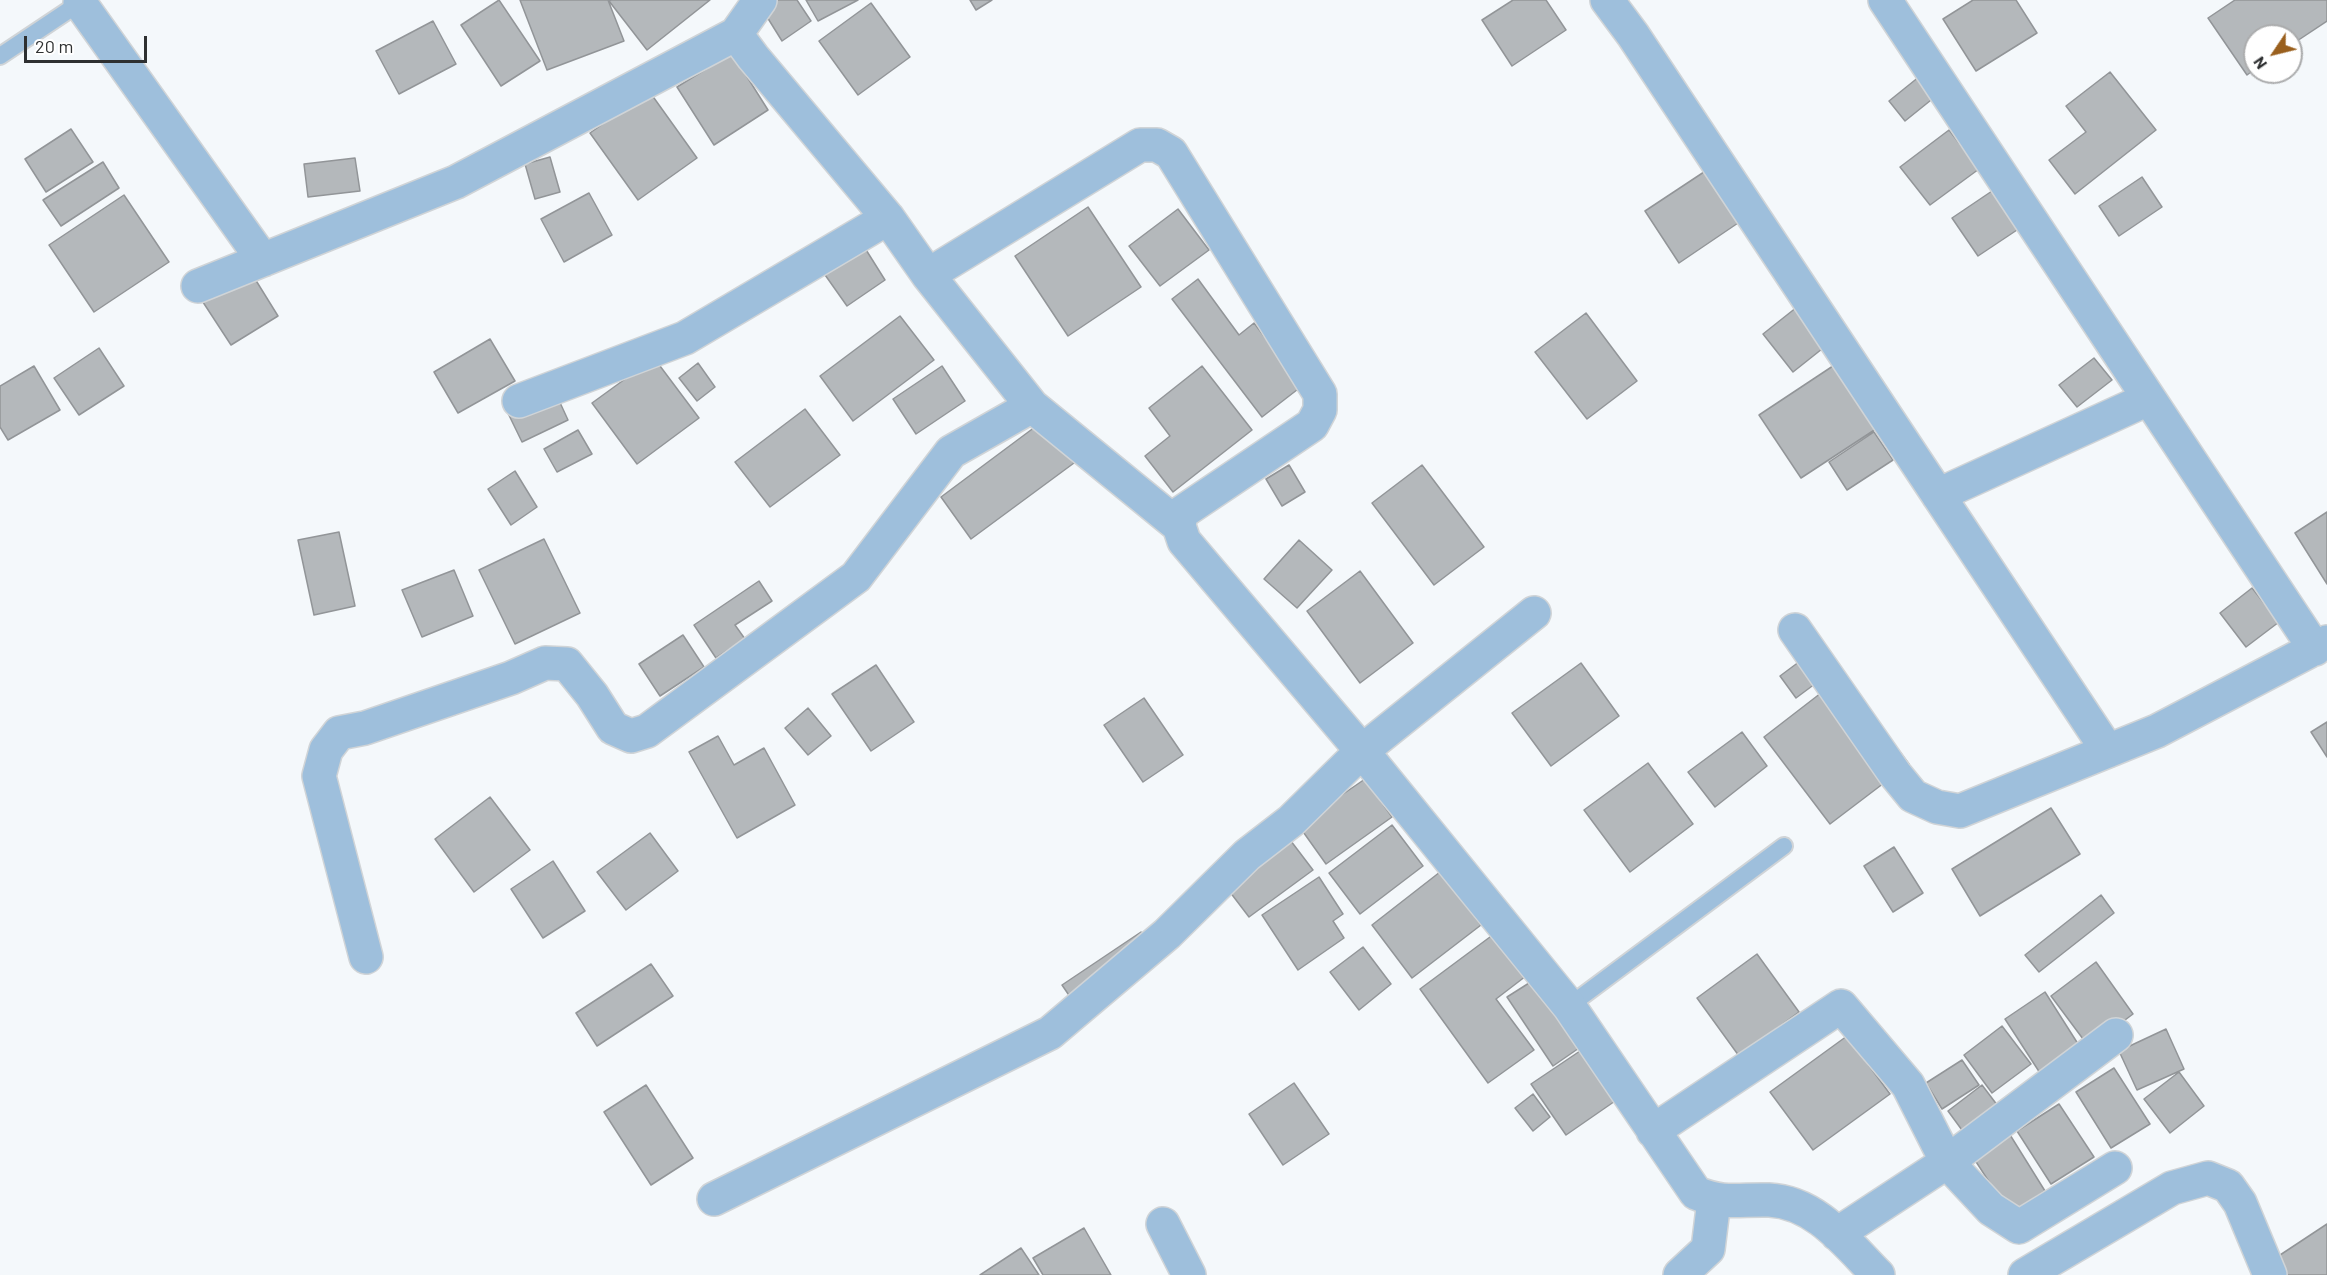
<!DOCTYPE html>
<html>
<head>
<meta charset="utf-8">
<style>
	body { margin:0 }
	#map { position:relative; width:2327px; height:1275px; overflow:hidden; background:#f4f8fb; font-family:Barlow,sans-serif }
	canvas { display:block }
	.north { position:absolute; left:2243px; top:24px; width:60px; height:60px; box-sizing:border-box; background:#fff; border:2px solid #abacad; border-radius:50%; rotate:235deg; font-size:16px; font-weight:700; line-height:24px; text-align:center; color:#2e3031 }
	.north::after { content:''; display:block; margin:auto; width:21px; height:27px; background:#9a601e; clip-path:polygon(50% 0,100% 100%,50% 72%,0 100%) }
	.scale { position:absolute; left:24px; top:36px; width:123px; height:27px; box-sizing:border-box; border:3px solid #2e3031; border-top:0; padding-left:8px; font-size:18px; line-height:21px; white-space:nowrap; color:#2e3031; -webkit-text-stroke:4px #fff; paint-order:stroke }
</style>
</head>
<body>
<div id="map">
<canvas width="2327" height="1275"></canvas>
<div class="north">N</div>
<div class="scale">20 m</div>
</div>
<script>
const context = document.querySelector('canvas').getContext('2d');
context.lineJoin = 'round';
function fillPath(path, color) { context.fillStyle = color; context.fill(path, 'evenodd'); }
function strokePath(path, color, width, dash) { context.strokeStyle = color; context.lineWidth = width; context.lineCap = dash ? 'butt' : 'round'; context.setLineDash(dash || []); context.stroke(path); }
const building = new Path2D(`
	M499,0L540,61L501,86L461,25Z
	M520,0H608L624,41L547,70Z
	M611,0H710L647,50L609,1Z
	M765,0H797L811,21L782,41L759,4Z
	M806,0H858L818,21Z
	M970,0H992L976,10Z
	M1513,0H1546L1566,30L1512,66L1482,20Z
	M1973,0H2016L2037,33L1976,71L1943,19Z
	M2235,0H2327V21L2291,45V36H2255V69L2247,75L2208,18Z
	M871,3L910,57L858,95L819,41Z
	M433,21L456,64L399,94L376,51Z
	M732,53L768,110L714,145L677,87Z
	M1925,72L1941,92L1905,121L1889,101Z
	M2110,72L2156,130L2075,194L2049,160L2086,132L2066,106Z
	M649,91L697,158L638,200L590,133Z
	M71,129L93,162L46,192L25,159Z
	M1949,130L1979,169L1930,205L1900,167Z
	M550,157L560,192L535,199L525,164Z
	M355,158L360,191L308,197L304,164Z
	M103,162L119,188L61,226L43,200Z
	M1707,170L1741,221L1679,263L1645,211Z
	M2142,177L2162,207L2119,236L2099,206Z
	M1995,189L2020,228L1978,256L1952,218Z
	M589,193L612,235L564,262L541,219Z
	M124,195L169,262L94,312L49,245Z
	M1088,207L1141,287L1068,336L1015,256Z
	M1178,209L1209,250L1160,286L1129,246Z
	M863,245L885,280L847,306L823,272Z
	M247,266L278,316L231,345L199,296Z
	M1198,279L1239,335L1254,323L1302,386L1262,417L1172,299Z
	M1797,307L1827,345L1793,372L1763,334Z
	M1586,313L1637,381L1587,419L1535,352Z
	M900,316L934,360L853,421L820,376Z
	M490,339L515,381L458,413L434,372Z
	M99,348L124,386L79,415L54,378Z
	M654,358L699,418L637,464L592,403Z
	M2094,358L2112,380L2077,407L2059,385Z
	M1839,362L1882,425L1801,478L1759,415Z
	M698,363L715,387L697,401L679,378Z
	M34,366L60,410L8,440L0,427V386Z
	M942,366L965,401L916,434L893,399Z
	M1202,366L1252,430L1173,492L1145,456L1170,436L1149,408Z
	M551,383L568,420L522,442L504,405Z
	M805,409L840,455L770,507L735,462Z
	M1043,421L1074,463L971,539L941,497Z
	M578,430L592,454L557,472L544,449Z
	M1874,432L1893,460L1847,490L1829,462Z
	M1289,465L1305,492L1282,506L1266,479Z
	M1422,465L1484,547L1434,585L1372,503Z
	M515,471L537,507L511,525L488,489Z
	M2327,512V584L2295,533Z
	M339,532L355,606L314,615L298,540Z
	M544,539L580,613L515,644L479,570Z
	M1299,540L1332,570L1297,608L1264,579Z
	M454,570L473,616L422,637L402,590Z
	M1360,571L1413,643L1360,683L1307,611Z
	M759,581L772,601L735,625L745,639L716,658L694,625Z
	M2252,588L2279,622L2246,647L2220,613Z
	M683,635L704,667L660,696L639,664Z
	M1819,647L1835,669L1796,698L1780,676Z
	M1581,663L1619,716L1551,766L1512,713Z
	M876,665L914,722L871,751L832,694Z
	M1843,676L1909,764L1830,824L1764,737Z
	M1144,698L1183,755L1143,782L1104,725Z
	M808,708L831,736L808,755L785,728Z
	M2327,722V757L2311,732Z
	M1742,732L1767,766L1715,807L1688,772Z
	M718,736L734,765L764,748L795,805L737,838L689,752Z
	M1648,763L1693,824L1630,872L1584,810Z
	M1365,779L1392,817L1326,864L1284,805L1330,803Z
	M490,797L530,850L474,892L435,839Z
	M2051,808L2080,854L1980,916L1952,869Z
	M1392,825L1423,866L1360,914L1329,873Z
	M1281,828L1313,870L1249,917L1217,875Z
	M650,833L678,871L626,910L597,872Z
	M1894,847L1923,893L1893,912L1864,866Z
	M553,861L585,911L543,938L511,889Z
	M1440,872L1481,925L1412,978L1372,925Z
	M1319,877L1343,914L1333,921L1344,938L1298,970L1262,915Z
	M2101,895L2114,913L2039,972L2025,955Z
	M1141,932L1156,954L1077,1007L1062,985Z
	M1494,934L1526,976L1496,999L1534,1050L1488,1083L1420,989Z
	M1363,947L1391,984L1359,1010L1330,972Z
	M1757,954L1799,1012L1739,1056L1697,998Z
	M2096,962L2133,1014L2089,1047L2051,996Z
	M651,964L673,996L597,1046L576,1013Z
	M1537,978L1582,1046L1553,1066L1507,997Z
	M2045,992L2080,1047L2040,1073L2005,1019Z
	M2002,1026L2031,1064L1992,1093L1964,1055Z
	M2166,1029L2184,1069L2137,1090L2119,1051Z
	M1847,1036L1890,1094L1813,1150L1770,1092Z
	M1583,1049L1618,1099L1566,1135L1531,1084Z
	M1962,1060L1979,1085L1942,1109L1926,1083Z
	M2114,1068L2150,1124L2111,1148L2076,1092Z
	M2179,1072L2204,1106L2170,1133L2144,1099Z
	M1294,1083L1329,1134L1283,1165L1249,1114Z
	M646,1085L693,1158L651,1185L604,1112Z
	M1982,1085L2004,1114L1970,1141L1948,1111Z
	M1533,1094L1550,1117L1533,1131L1515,1108Z
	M2059,1104L2094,1157L2051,1184L2017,1131Z
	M2007,1130L2045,1191L2010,1214L1971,1154Z
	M2327,1224V1275H2285L2274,1259Z
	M1084,1228L1111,1275H1043L1033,1258Z
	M1021,1248L1039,1275H980Z`);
fillPath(building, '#b4b8bb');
strokePath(building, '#929598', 1.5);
const service = new Path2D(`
	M0,56L84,0
	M1569,1006L1784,846`);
const minor = new Path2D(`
	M1607,0L1633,35L2108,751
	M1885,0L2315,649
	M80,3L263,260
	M736,34L760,0
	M928,275L1140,145H1157L1171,153L1320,394V410L1312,425L1181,513L1179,526L1184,541L1362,751L1569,1006L1696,1193C1725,1205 1740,1199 1769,1200C1816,1202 1847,1244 1878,1275
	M198,286L456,182L736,34L753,57L888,218L928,275L1032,406L951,452L856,577L647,731L631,736L613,728L592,695L567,664L545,663L511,678L365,728L339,733L326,750L319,776L366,957
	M519,401L685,338L888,218
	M1032,406L1179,526
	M1938,495L2148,399
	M1795,630L1895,774L1913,796L1937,807L1960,811L2157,731L2327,642
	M1653,1131L1841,1006L1908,1085L1947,1162L1991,1209L2019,1227L2115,1168
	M714,1199L1050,1033L1167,934L1247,855L1291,821L1362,751L1534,613
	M1163,1224L1189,1275
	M1837,1234L1947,1162L2116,1035
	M1680,1275L1708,1249L1714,1200
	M2025,1275L2172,1188L2208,1178L2228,1186L2240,1203L2270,1275`);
strokePath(service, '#d0d4d7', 20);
strokePath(minor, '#d0d4d7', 36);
strokePath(service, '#9ebfdc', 16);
strokePath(minor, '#9ebfdc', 33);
</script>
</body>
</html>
